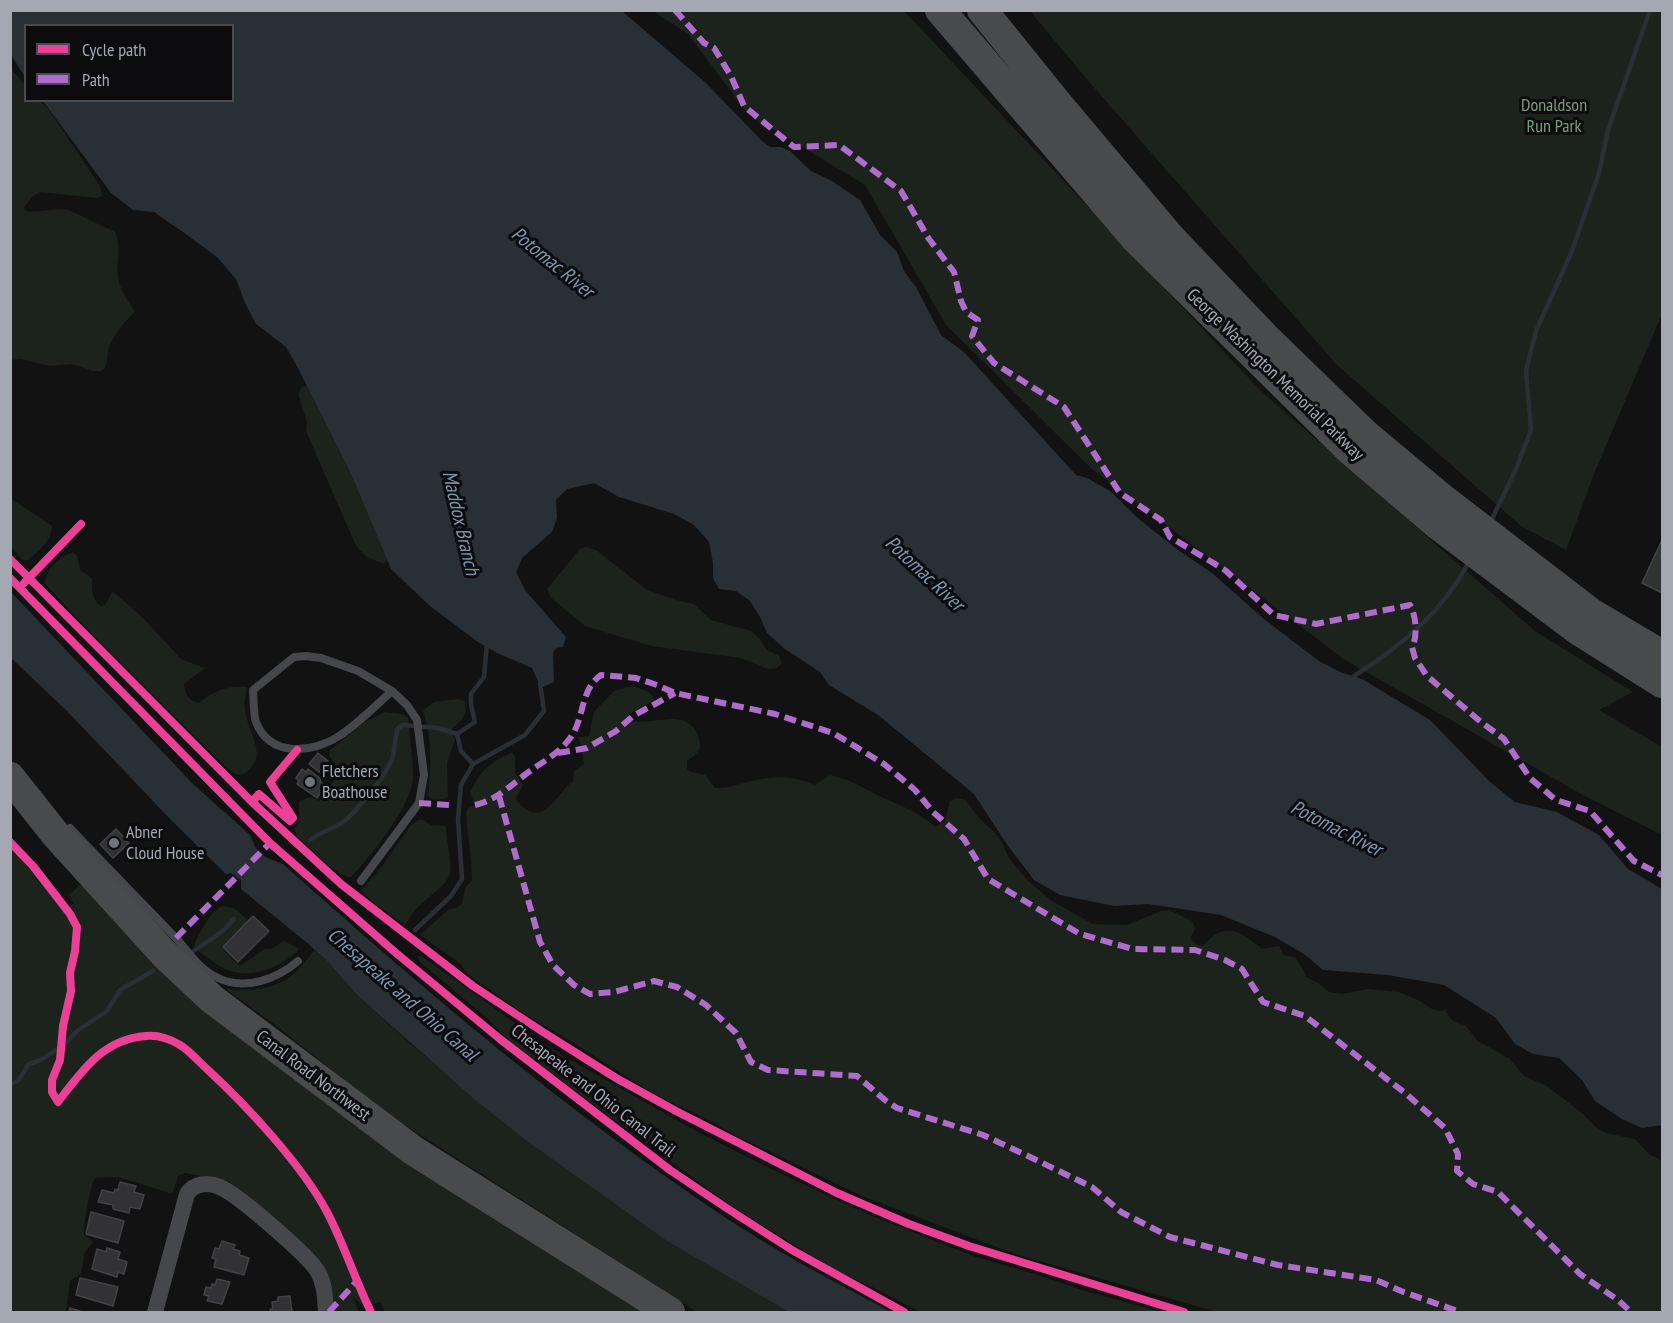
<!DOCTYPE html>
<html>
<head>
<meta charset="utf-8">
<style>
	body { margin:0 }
	#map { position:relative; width:1673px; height:1323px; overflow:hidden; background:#121212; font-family:"PT Sans Narrow",sans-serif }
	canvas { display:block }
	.frame { position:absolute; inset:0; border:12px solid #a3a8b3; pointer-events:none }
	.legend { position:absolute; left:24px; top:24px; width:210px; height:78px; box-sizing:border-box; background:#0c0c0e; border:2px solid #484a50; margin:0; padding:8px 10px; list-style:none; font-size:18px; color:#a3a8b3 }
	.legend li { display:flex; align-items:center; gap:12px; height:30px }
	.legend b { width:30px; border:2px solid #484a50 }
</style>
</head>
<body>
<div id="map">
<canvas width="1673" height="1323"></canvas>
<div class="frame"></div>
<ul class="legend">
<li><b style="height:8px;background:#ea4096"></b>Cycle path</li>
<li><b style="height:8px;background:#b06ccc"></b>Path</li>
</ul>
</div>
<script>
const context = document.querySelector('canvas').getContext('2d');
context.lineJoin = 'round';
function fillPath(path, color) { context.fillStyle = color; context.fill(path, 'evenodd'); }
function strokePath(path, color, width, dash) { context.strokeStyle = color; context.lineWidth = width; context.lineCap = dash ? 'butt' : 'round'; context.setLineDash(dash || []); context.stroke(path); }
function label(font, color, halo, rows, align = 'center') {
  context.font = font + ' "PT Sans Narrow",sans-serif'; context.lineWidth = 6; context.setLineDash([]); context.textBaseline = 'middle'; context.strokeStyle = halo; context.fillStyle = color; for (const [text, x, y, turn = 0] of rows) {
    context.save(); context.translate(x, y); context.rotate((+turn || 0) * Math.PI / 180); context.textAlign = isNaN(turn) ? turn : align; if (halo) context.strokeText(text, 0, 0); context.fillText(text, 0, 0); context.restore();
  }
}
fillPath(new Path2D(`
	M901,10L907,14L1260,390L1535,631L1633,692L1599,710L1662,747V835L1583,795L1345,660L1092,469L946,325L865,185L748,114L688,34L653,11Z
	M1030,11H1662V314L1594,474L1566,550L1521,526L1337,365L1091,84Z
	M11,69L25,85L26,100L40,101L49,110L100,186L102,196L97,198L40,192L33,196L23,208L26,211C40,213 55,207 69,210L115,232C122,247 116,261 118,276C119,289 128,301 135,312C124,322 114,334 109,348C106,356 109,365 102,371H93L72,364L50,366L20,359L11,360Z
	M307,386L351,474L387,559L384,564L367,557L356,546L306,431L307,422L298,394L302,387Z
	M10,498L52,526C51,541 39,551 28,560H23L11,547Z
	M586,547L596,550L647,590L676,600L694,604L711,620L751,631L760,639L767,650L779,656L782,663L777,668L768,669L741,658L651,646L585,626L550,597L547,589L580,549Z
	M73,552L77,556L80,570L92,578C92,589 91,599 101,606L105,605L112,592L116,594L143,618L181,659L205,668L184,684C185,695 188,700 199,703C216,690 225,686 247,687C246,695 244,702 245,710C248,732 269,756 246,772C239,777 235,774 229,770L110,653L45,584C46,568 59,557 73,552Z
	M633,686L649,692L655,700L629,714L632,721C655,726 689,705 699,739C703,751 695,755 687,761V769L691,772L705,775L715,788C726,789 734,785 744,783C769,776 791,774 815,785L830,775C847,779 859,785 873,793C895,804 917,810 935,827L945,821L950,801L958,798L965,800L980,819L993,831L1001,841L1009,858L1027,880L1052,901L1093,924L1127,925L1161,911L1169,910L1192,921L1195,928L1191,938C1193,943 1198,946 1204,945C1224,921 1241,931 1262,949L1279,946L1284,955L1295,957L1303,969L1306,977L1318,983L1329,992L1342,994L1368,989L1399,992L1420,1001L1432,1009L1442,1011L1445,1009C1449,1019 1454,1023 1465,1025L1478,1041L1510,1059L1524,1076L1547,1086L1583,1114L1597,1128L1606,1133L1635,1139L1649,1154L1662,1161V1312H1217L1015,1254L862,1196L737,1136L699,1115L676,1105L646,1089L569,1040L523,1013L474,979L465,971L461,964L420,935L448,910L458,907L462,903L465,888L472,880C472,856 467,835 466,812L468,808L474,806V802L470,793C481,769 489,764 512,752L515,757V773L523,785L516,798C518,804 521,805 526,809C545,824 560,790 573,781L574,771L584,764L579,737L589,736L594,712L614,691Z
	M458,699L464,701C470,715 460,721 451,730L455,740L447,763L448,797L444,799L433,800L428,796C431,768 432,737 423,710L434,702Z
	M384,712L403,714L408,718C409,736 414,763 413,779C410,808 371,856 351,877C337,877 309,847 297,837L295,829L299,819V801L310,797L319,801C331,779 345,781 329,755L330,750L362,724Z
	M418,820H423L431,825L446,826C446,841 452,858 450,873C446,890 415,902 407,923L404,924L375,904L361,890L380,869L411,825Z
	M10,847L50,887L63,909L74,904L69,895L84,881L139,940L650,1312H385L380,1302L364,1307L353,1297L359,1312H334L332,1296L324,1270L229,1181L185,1173L178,1176L173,1192L170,1193L118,1177L95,1178C90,1185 84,1224 84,1234L93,1242L85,1252L81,1274L70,1281L66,1312H11Z
	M222,906L234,908L249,921L223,950L240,966L265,949H271L284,941L298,948V951C273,973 240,983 212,961C205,956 198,952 194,945C200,932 209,913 222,906Z
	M314,950L328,962L358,996L413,1046L528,1142L636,1219L789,1312H697L383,1111L278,1027L226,989C268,992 290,986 314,950Z
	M420,955L543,1043L565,1057L698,1132L765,1166L865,1213L973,1256L1035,1274L1088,1292L1163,1312H920L874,1288L837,1271L731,1206L511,1043L488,1019L420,962L418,957Z`), '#1c221c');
fillPath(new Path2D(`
	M10,11H622L706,83L762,141L770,147H781L790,151L811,171L832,181L860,200L880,235L897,252L904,271L916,287L941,335L964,352L1076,475L1087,478L1110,491L1139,519L1178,550L1212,573L1264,619L1319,661L1340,672L1362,679L1430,720L1490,782L1515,802L1557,812L1599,835L1628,869L1662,889V1125L1642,1128L1622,1119L1595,1101L1582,1080L1559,1058L1533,1054L1515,1044L1496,1018L1444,985L1388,975L1323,970L1304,954L1275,937L1221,915L1148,904L1114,906L1060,895L1034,880L1008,846L974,794L878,715L829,685L820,672L785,649L767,633L760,617L750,601L736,591L719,589L713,578V563L709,542L694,525L674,514L619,497L594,483L567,489L556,500L557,518L552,532L522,558L516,572L525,590L566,637L563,647L556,648L553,653L554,682L541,688L532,668L497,653L478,642L430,606L391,569L351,474L299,370L286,347L256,324L245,303L236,279L218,258L183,232L154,212L133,210L111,193L43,101L232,100V26H26L25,77L11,55Z
	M10,591L193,784L251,836C256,855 266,858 283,864C424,990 568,1113 726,1218C779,1253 835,1282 891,1312H789L667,1241L528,1142L474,1099L358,996L328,962L306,942L241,889V880L231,873L226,874L173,822L66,710L11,658Z`), '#282f35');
strokePath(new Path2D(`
	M1490,523L1516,469L1531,430L1526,371L1536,331L1572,251L1599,173L1608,130L1650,10
	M1354,676C1401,646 1442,613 1469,562
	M457,734L461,751L473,764
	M310,840C320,832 333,829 343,822C355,813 391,770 393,755C395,746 395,738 398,728L403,725L438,728L457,734L475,722L471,705V694L484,677L487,643
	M415,930L451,896L462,879L458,819L461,785L473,764L525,735L544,711L540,683
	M192,952L223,931L234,919
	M10,1084L18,1081L29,1064L41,1060L65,1044L77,1031L107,1011L120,990L153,971`), '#282f35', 4.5);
const building = new Path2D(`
	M1661,542H1662V593L1642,583Z
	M318,753L328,761L319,772L309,764Z
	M302,769L306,772L308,769L321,779L320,781L325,786L317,798L297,784L299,781L296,778Z
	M116,829L129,843L113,858L100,844Z
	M253,916L269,931L238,962L223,947Z
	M120,1182L136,1186L134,1192L144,1195L140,1209L130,1207L129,1213L113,1209V1205L98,1202L102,1190L114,1193L115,1189L118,1190Z
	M91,1212L124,1221L118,1243L86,1234Z
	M222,1241L235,1245L233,1249L240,1251L239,1255L249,1258L244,1275L214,1267L216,1259L212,1258L215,1248L219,1249Z
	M107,1248L120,1252L118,1259L127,1262L124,1274L118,1272L117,1277L92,1269L97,1249L106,1252Z
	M80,1278L118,1287L113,1306L76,1295Z
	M217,1279L230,1282L222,1304L207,1301L209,1296L204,1295L206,1287L211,1288L212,1284L215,1285Z
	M290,1296L292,1312H271L270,1309H273L272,1302L278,1301V1297Z
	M70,1308L80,1311V1312H69Z`);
fillPath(building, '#323235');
strokePath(building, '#414246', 1.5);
strokePath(new Path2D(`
	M70,828C105,865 140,901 175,937C188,951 199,970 218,978C245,991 277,979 298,961
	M361,881L419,803L424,775L417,720L407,705L392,691L358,671L321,658L306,656L294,657L253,690C254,700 253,713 256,722C270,758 313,753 339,736C359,723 375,706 392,691`), '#46474a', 8);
strokePath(new Path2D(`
	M155,1312L187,1194C194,1183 208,1182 220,1187C237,1194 309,1256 318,1272C325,1284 325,1299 326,1312`), '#46474a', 16);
strokePath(new Path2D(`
	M940,10L1135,238L1350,450L1438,525L1578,630L1662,683
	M982,10L1057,103L1169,236L1267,339L1365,434L1444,500L1591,613L1662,655
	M10,777L56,835L165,955L212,999L414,1151L670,1312`), '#484a4c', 30);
strokePath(new Path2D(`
	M675,10L704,43L714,48L731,76L744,106L794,147L839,145L901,191L929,239L954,272L961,301L966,312L978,320L972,336L994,363L1064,407L1120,493L1161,520L1170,537L1225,570L1274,615L1316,624L1410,605C1416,615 1418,637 1412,647L1415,658L1427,676L1481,722L1504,739L1530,778L1556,800L1590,811L1634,861L1662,875
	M558,753L587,748L616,731L633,716L675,693
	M499,796L540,942L553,965L574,985L590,994L614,992L654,981L677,987L706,1005L736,1033L751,1062L768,1070L857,1076L885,1100L897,1108L983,1135L1028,1156L1092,1187L1121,1212L1170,1237L1278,1265L1376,1280L1401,1291L1460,1312
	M419,803L450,805
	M475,805C496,800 509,787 526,774C543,761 563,752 574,732C584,713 582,688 601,675L636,678L657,685L675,693L775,714L833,733L884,764L915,790L933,812L964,839L988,879L1080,934L1133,949L1195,950L1225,960L1242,969L1263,1002L1305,1016L1405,1093L1445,1128L1458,1154L1457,1171L1473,1184L1498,1192L1580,1274L1618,1300L1631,1312
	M176,938L270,843
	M329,1312L356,1282`), '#b06ccc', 6, [12, 6]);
strokePath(new Path2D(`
	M10,559L252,802L341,884L473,986L543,1032L616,1078L676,1111L837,1193L909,1224L969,1246L1184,1312
	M10,578L270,843L396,953L500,1039L670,1170L728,1209L792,1250L904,1312
	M24,583L81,524
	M252,802L259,794L290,821L293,818L270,782L297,750
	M10,842L33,866L70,914L77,927L75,951L70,973L71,991L63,1026L60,1060L52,1080V1092L58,1102C82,1071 103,1039 146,1036C157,1035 170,1039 180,1045C190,1051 199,1062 207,1069C247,1106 302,1165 327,1212C344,1244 355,1280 371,1312`), '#ea4096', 8);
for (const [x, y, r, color] of [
	[310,782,6,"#70747b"],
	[114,843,6,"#70747b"]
]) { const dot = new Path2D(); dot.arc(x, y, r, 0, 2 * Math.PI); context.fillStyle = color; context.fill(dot); strokePath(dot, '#0c0c0e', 2); }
label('18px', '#7a9e7c', '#0c0c0e', [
	["Donaldson",1554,106],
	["Run Park",1554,127]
]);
label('18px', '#a3a8b3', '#0c0c0e', [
	["George Washington Memorial Parkway",1275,375,44],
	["Canal Road Northwest",313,1076,37],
	["Chesapeake and Ohio Canal Trail",593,1091,38]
]);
label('18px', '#a3a8b3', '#0c0c0e', [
	["Fletchers",322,772],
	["Boathouse",322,793],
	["Abner",126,833],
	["Cloud House",126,854]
], 'left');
label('italic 20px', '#7a96ae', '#0c0c0e', [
	["Potomac River",552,263,39],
	["Maddox Branch",460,523,77],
	["Potomac River",924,574,43],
	["Potomac River",1336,829,27],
	["Chesapeake and Ohio Canal",402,995,41]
]);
</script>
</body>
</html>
